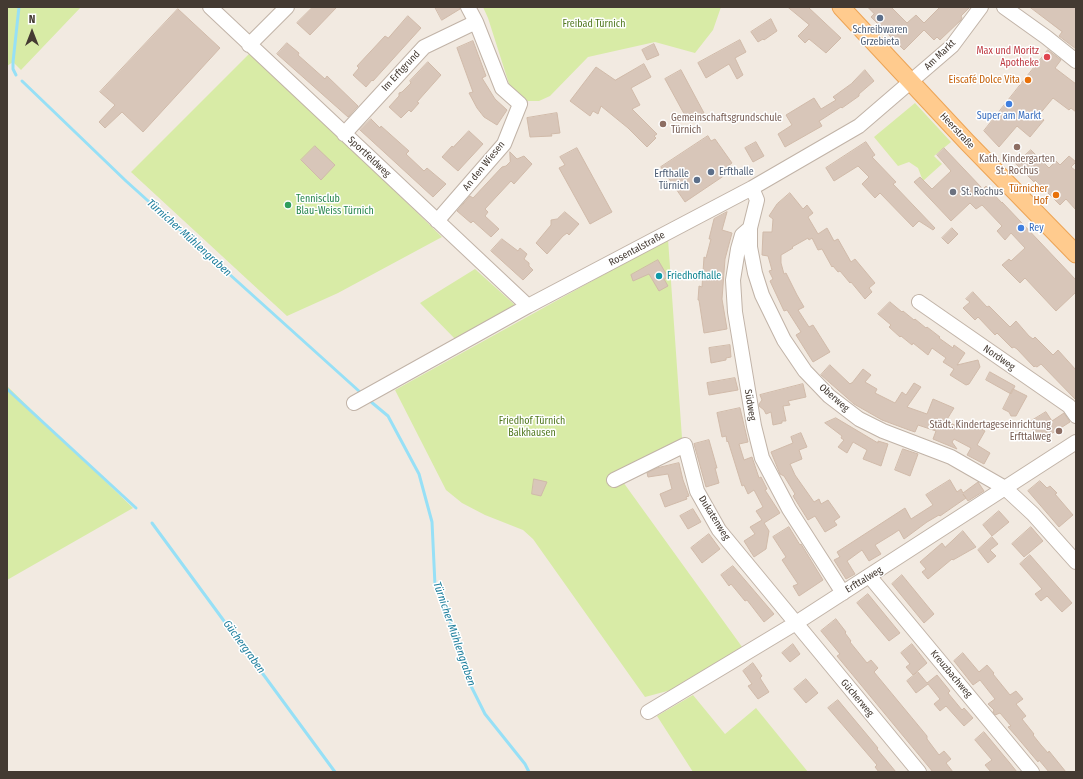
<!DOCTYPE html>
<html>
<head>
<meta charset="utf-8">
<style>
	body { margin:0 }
	#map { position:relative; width:1083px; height:779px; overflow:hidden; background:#f2eae1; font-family:"Fira Sans Condensed",sans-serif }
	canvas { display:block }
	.frame { position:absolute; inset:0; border:8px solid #443a32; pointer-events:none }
	.north { position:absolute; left:12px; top:12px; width:40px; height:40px; -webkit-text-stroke:3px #fff; paint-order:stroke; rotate:0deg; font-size:11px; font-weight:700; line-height:16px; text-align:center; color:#443a32 }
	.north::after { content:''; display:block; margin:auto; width:14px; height:18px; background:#443a32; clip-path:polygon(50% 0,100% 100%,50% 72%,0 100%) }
</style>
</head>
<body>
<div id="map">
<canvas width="1083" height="779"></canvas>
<div class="frame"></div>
<div class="north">N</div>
</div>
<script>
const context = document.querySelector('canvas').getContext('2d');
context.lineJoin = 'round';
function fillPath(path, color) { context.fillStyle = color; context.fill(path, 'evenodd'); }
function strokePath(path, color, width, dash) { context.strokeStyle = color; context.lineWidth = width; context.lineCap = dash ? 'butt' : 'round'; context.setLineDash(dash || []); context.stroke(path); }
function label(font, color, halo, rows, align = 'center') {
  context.font = font + ' "Fira Sans Condensed",sans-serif'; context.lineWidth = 3; context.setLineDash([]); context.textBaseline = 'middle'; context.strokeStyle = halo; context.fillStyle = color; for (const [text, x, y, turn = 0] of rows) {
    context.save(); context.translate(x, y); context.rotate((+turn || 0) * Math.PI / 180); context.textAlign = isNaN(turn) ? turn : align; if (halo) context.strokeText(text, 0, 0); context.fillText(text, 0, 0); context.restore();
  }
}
fillPath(new Path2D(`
	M7,7H81L21,70L13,62L7,66Z
	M483,7H721L713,30L695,53L655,42L588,57L550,96L539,101H528L517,95L510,87L488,18Z
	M252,51L442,237L338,293L287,316L131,172Z
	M915,103L951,142L934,156L942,164L923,181L918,168L909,162L898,166L874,137Z
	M668,239L682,438L677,446L618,475L745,651L686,686L645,697L533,539L523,530L485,515L462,503L446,490L395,390Z
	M475,269L516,306L456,340L420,303Z
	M7,386L133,508L7,580Z
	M693,695L725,734L756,708L808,772H693L657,716Z`), '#d8eba6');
strokePath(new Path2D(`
	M16,75L13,69V62L19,7
	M22,81L126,181L360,392
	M7,389L136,508
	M370,401L388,416L419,474L432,522L435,585L443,601L455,635L469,682L485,714L525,764L529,772
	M152,523L335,772`), '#97e0f6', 3);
const building = new Path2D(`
	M313,7H337L310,35L297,23Z
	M435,7H460V9L442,20Z
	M788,7H808L841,38L826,53L809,39L805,43L798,36L809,25Z
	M868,7H891L907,23L916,15L924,23L940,7H970L961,16L962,18L961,20L940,40L937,37L934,40L924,30L904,50L871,17L874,14Z
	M1030,7H1076V49L1059,36L1062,32Z
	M178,9L220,48L143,132L122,112L105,128L99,122L115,105L100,92Z
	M408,16L421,28L373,81L372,80L366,87L353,75L359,68L357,66L385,36L388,38Z
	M771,19L777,31L764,40L763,39L758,42L751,32Z
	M740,40L746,52L735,58L743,75L737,79L729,64L706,78L698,63Z
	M473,41L486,76L482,78L495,99L507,110L497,125L484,117L477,108L469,93L473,92L457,48Z
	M287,43L299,53L298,55L325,79L327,76L358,106L348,117L277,54Z
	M654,44L659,55L647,60L642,50Z
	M1048,50L1061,60L1055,68L1076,84V112L1071,108L1069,110L1053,98L1038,116L1044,120L1030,137L1017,126L999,147L984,131Z
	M428,62L441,75L417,102L419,103L411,112L409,110L401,118L389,107L399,96V93L402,92L411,83L410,81Z
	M644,64L651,77L631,88L640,105L632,109L657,134L654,136L656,138L647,147L628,128L601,106L598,114L593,111L590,116L570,101L596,67L615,80Z
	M681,70L704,113L688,121L665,79Z
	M865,70L874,81L859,94V96L842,108L841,107L821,120L819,121L822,126L785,147L778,134L792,125L786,115L814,98L821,109L836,100L833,97L851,84Z
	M557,113L560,133L551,134L552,136L530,137L527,118Z
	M371,119L380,128L381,126L409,151L406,154L424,171L427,168L446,184L433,197L360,130Z
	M469,131L483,144L458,171L442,157L452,146L453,147Z
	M708,136L711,141L715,139L732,163L728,166L731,171L685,202L661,167Z
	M756,142L764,156L753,162L745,148Z
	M866,142L875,155L872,157L896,182L893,184L935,228L933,230L919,221L913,227L880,193L875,198L862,184L869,177L858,166L834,181L826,168Z
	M315,146L335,165L321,180L301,160Z
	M577,148L612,212L590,224L559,168L565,165L560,157Z
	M944,148L981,187L983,189L986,186L1002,203V202L1076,280V292L1056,311L1025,278L1020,283L1002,265L1009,259L1011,261L1025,248L1011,233L1005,240L997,231L1002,226L982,205L976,209L970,203L951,221L914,182L920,177L932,189L951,171L937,155Z
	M1031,150L1049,168L1056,161L1060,165L1069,156L1076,162L1071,167L1076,171V210L1066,199L1060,205L1035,180L1034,182L1016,164Z
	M510,152L517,159L524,156L532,164L514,184L511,181L485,209L488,212L485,216L499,229L491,237L473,221L471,223L457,211L470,196L473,198L502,167L506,166L510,162Z
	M790,193L803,209L807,205L813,213L808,217L818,234L827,228L834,241L838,239L851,262L855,259L875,283L869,288L872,292L865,299L851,282L850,283L840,271L838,272L833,266L832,267L822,249L818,250L812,238L809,240L808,238L792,247L793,248L781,255V263L784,274L786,273L797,295L804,307L798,310L809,327L813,325L830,352L813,362L796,335L801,332L787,310L784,311L770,281L773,279L769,271L772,270L768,256L762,255L763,232H772L773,219L769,216L777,204Z
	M565,212L579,224L569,235L567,233L563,236L547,254L536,243L551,225V220L557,219Z
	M727,212L722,230L732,233L725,259L722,299L727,329L704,333L699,300H698L699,286L702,287L704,257L706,258L711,239H709L714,219Z
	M952,228L958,234L948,244L942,238Z
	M502,239L518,251L520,248L527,254L524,259L529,263V266L533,270L523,280L491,251Z
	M658,260L668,277L664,279L668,286L659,291L649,274L633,281L631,275Z
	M973,292L987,307L989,306L1010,327L1016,321L1029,336L1033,339L1035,337L1053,355L1058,350L1076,370V400L1041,364L1037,367L1035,366L1034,367L1017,349L1014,347L1012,348L997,333L995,335L978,317L975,320L963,308L970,302L966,299Z
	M890,302L902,312L903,311L914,320L915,319L926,328L927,327L940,337L939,338L953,348L954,345L965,353L957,365L978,360L980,367L969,384L966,385L950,375L954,369L943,362L946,358L932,348L928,355L913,343L912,345L901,336L900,337L889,327L891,325L878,314Z
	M730,345L731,357L726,358V360L711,363L709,348Z
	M830,365L850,384L851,383H852L863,369L871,375L865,382L877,389L875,393L895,403L902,392L906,395L914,383L921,387L907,407L927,414L933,399L954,408L946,421L961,428L964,422L971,425L972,424L985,431L977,445L990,453L984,464L967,455L971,448L954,439L952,442L957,449L933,439L936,431L918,425L915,432L909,430L882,420L854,404L821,375Z
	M990,372L1015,386L1011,394L986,380Z
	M735,378L738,390L709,395L707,383Z
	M803,384L806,397L788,401L790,405L783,406L786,421H782V423L773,425L771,412L766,414L764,410L759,406V404L762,400L760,395Z
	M1013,389L1027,396L1016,416H1011L1009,412L1003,409Z
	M740,408L748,442L739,444L744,460L752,457L759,478L761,477L767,489L765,490L780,513L764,523L769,531L766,549L754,557L744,541L755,534L750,527L762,520L756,511L763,507L754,490L748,494L744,485L742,486L728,441L727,442L726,436L722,437L717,413Z
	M1046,412L1052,421L1064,413L1070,422L1040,441L1028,423Z
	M836,418L878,443V441L888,444L881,466L863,459L867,450L853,442L847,453L838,447L844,440L841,438L842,436L825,423Z
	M801,433L807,447L799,450L802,459L790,464L795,475L814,502L819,499L821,504L828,500L840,517L834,521L837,525L825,532L815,516L808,520L793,496L795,494L784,476L780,474L771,452L793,443L791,437Z
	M709,440L717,468H715L719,483L706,487L694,444Z
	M903,449L918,454L910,476L895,470Z
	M679,463L683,480L689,496L686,497L687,499L665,507L660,494L672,489L668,474L648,477L647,473L657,468Z
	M534,479L547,482L541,496L532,494Z
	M950,480L957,492L961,489L963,493L978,482L984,491L968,501L963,494L966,498L940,516L939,515L927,522L904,539L899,530L893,534L875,545L881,554L869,561L862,550L847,561L855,574L846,579L834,560L840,557L837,552L905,508L911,519L933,505L926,495Z
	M1040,481L1047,488L1050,486L1057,493L1055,494L1073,515L1059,527L1028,491Z
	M693,509L701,522L688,529L680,516Z
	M999,511L1009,522L992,536L983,525Z
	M789,527L800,545L801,544L823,580L799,596L793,586L798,584L782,560L786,557L773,537Z
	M1031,527L1043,541L1024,557L1012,544Z
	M963,531L976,547L953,560L952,559L928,579L922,572L926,569L920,562L942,543L945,547Z
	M709,534L720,549L702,563L691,548Z
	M992,537L998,544L990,550L996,556L988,563L978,550Z
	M1030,555L1072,603L1062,612L1047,596L1041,601L1035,594L1042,589L1020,564Z
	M733,566L774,614L764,622L747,600L745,601L731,584L729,586L721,575Z
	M902,575L934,614L924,623L892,584Z
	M868,594L900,633L889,641L857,603Z
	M836,619L846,632L845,633L851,641L850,642L867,663L871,660L878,668L874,672L927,736V739L939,755L944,751L951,759L946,763L953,772H933L837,656L840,654L821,631Z
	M793,644L800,654L790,662L782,653Z
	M912,644L927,663L913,675L906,667L910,664L901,653Z
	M963,653L979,672L987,665L994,673L993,674L1010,695L1016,691L1023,699L1016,704L1026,716L1022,719L1034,734L1033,735L1041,745L1048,753L1049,751L1066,772H1049L1039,760L1038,762L1016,736L1008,727L1011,726L1000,713L995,715L993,712L994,710L988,704L995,699L980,680L973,685L954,661Z
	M753,663L762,676L760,678L769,692L758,699L748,686L752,684L743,671Z
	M918,672L927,683L937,675L950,691L948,693L962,710L964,708L973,718L964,726L946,706L940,711L934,704L940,699L928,684L916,693L907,681Z
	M806,679L818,693L806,703L794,689Z
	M838,700L878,748L877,749L896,772H879L875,767L877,765L828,708Z
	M984,732L1009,762L1017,772H991L985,765L992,760L975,740Z`);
fillPath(building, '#d8c6b9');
strokePath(building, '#d0baa9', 1);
const minor = new Path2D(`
	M210,7L528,306
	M1004,7L1046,37L1076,61
	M249,45L287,7
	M344,134L424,47L476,22L468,7
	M752,188L757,200L750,228L742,235L738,249L733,280L735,312L754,426L762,458L789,509L843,593
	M437,221L504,144L520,104L502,88L476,22
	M750,228V247L755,273L762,295L784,340L805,371L829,396L859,419L883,431L951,457L1005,488L1033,514L1076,562
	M919,302L1069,406L1076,416
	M354,403L528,306L752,188L859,126L952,46L981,7
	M614,480L685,445L697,491L719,530L919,772
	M870,577L1032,772
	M648,712L796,623L1076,442`);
const major = new Path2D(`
	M841,7L966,141L1076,254`);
strokePath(minor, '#c1b3a7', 16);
strokePath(major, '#eda455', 19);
strokePath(minor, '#fff', 14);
strokePath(major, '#ffcb8e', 17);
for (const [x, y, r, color] of [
	[880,18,4,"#5c6f8a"],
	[1047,57,4,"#e0444e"],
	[1028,80,4,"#e8710a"],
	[1009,104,4,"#3f7fe0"],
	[663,124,4,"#8d6e63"],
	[1017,147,4,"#8d6e63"],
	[711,172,4,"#5c6f8a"],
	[697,180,4,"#5c6f8a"],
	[953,192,4,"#6b7280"],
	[1056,195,4,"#e8710a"],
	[288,205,4,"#2e9e5b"],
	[1021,228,4,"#3f7fe0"],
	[659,276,4,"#0f9aa8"],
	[1059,431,4,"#8d6e63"]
]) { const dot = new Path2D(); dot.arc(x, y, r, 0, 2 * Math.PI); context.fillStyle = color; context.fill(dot); strokePath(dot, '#fff', 1.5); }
label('10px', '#527921', '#fff', [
	["Freibad Türnich",594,24],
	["Friedhof Türnich",532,421],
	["Balkhausen",532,433]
]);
label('10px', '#4e5e75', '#fff', [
	["Schreibwaren",880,30],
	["Grzebieta",880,42],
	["Erfthalle",719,172,"left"],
	["Erfthalle",689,174,"right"],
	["Türnich",689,186,"right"]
]);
label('10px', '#be3a42', '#fff', [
	["Max und Moritz",1039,51],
	["Apotheke",1039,63]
], 'right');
label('10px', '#443a32', '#fff', [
	["Am Markt",940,55,-44],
	["Im Erftgrund",401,71,-47],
	["Heerstraße",957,131,47],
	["Sportfeldweg",369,157,43],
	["An den Wiesen",484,166,-51],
	["Rosentalstraße",637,249,-28],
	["Nordweg",999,358,35],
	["Oberweg",834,398,41],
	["Südweg",750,405,81],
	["Dukatenweg",714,518,58],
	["Erfttalweg",864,580,-31],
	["Kreuzbachweg",951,674,50],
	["Gücherweg",857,698,50]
]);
label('10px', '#c56008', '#fff', [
	["Eiscafé Dolce Vita",1020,80],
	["Türnicher",1048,189],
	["Hof",1048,201]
], 'right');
label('10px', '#366cbe', '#fff', [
	["Super am Markt",1009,116],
	["Rey",1029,228,"left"]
]);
label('10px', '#785e54', '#fff', [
	["Gemeinschaftsgrundschule",671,118],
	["Türnich",671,130],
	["Kath. Kindergarten",1017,159,"center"],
	["St. Rochus",1017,171,"center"],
	["Städt. Kindertageseinrichtung",1051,425,"right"],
	["Erfttalweg",1051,437,"right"]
], 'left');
label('10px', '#5b616d', '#fff', [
	["St. Rochus",961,192]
], 'left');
label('10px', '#27864d', '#fff', [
	["Tennisclub",296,199],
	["Blau-Weiss Türnich",296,211]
], 'left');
label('10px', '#0d838f', '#fff', [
	["Friedhofhalle",667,276]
], 'left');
label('italic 11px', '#21809e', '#fff', [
	["Türnicher Mühlengraben",189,238,42],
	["Türnicher Mühlengraben",454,634,71],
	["Güchergraben",244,647,54]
]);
</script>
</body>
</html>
